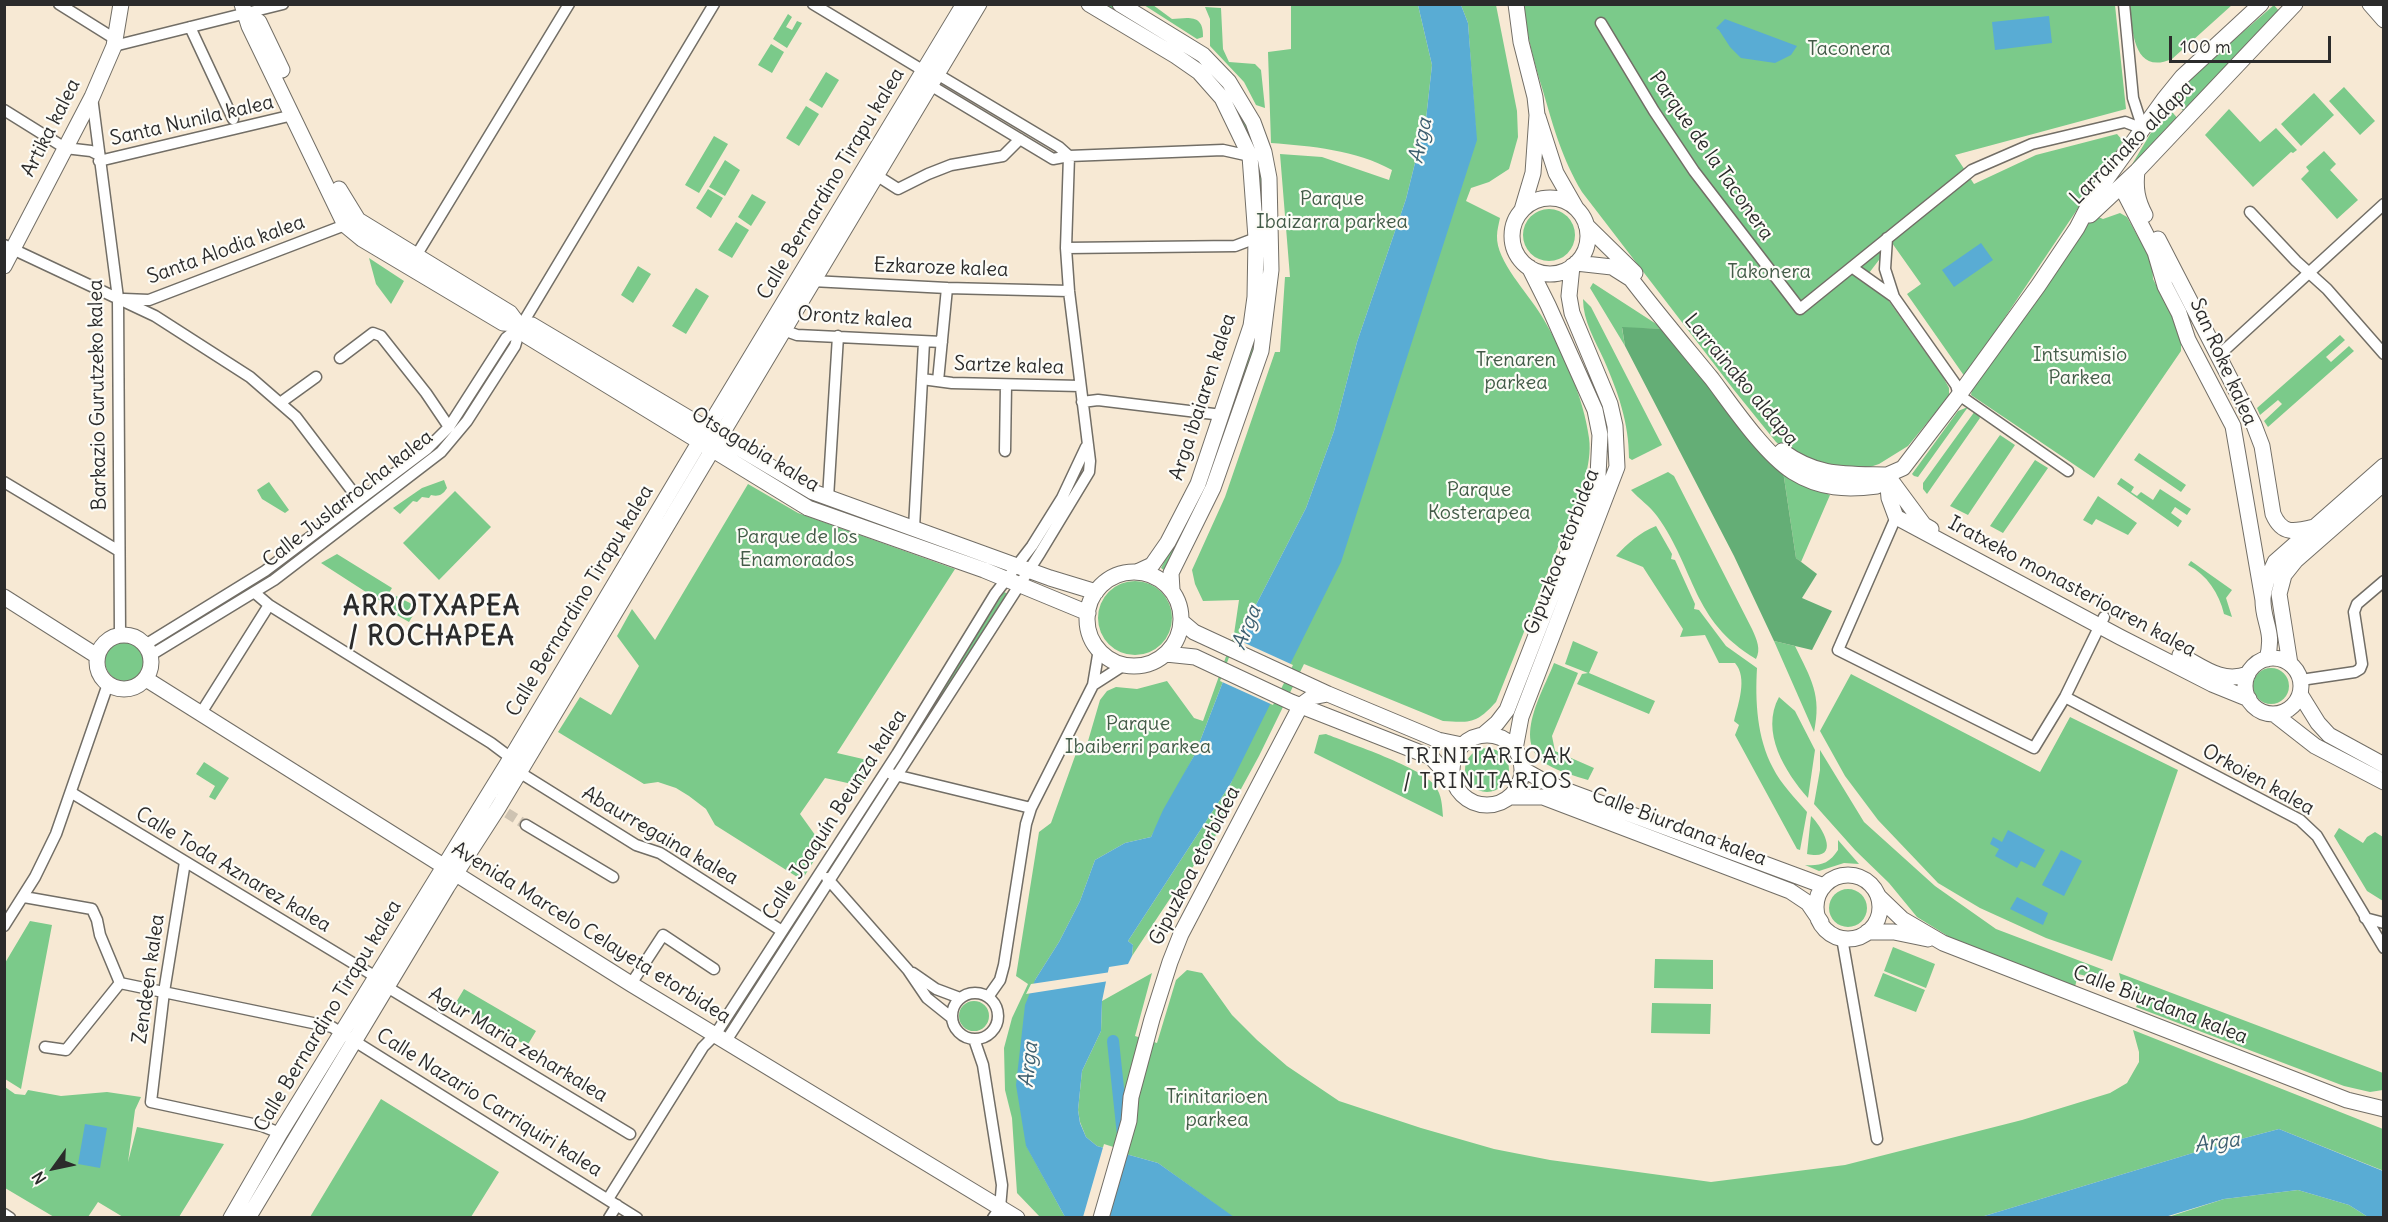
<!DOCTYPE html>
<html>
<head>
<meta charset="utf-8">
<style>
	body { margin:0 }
	#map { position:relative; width:2388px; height:1222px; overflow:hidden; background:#f7e9d4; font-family:Delius,sans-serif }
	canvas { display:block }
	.frame { position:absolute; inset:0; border:6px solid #2b2b2b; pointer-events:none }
	.north { position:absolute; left:24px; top:1138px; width:60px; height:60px; -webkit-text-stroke:4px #fdfcf7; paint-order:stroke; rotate:237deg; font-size:16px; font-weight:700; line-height:24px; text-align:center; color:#2b2b2b }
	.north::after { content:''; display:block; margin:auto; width:21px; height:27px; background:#2b2b2b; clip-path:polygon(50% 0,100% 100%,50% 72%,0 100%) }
	.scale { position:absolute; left:2169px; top:36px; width:162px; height:27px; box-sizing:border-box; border:3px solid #2b2b2b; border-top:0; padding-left:8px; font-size:18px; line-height:21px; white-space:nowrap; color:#2b2b2b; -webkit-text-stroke:4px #fdfcf7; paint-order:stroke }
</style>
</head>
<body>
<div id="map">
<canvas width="2388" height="1222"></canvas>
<div class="frame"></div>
<div class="north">N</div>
<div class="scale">100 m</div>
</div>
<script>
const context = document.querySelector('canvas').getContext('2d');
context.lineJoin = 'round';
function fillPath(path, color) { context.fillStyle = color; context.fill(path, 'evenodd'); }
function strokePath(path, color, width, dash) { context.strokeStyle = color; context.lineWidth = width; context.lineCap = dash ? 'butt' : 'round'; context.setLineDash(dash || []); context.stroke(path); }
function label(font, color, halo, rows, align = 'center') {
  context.font = font + ' Delius,sans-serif'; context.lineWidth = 4.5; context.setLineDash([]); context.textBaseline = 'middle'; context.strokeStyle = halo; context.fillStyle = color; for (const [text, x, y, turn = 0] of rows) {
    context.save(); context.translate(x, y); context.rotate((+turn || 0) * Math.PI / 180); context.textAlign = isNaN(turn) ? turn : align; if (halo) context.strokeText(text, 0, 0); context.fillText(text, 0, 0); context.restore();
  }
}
fillPath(new Path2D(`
	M1103,5H1113L1195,55L1237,102L1262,162L1267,266L1254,354L1209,486L1165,571L1161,568L1203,485L1249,349L1255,160L1246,130L1235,108L1216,81Z
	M1144,5H1153L1172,19C1187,18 1204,13 1203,37L1197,39Z
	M1291,5H1418L1432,65L1426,119L1406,199L1357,342L1334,431L1306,508L1243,630L1195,754L1151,837L1125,843L1095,860L1080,901L1059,942L1035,980L1026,1145L1065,1217H1040L1017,1193L1012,1118L1005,1090L1004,1048L1012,1018L1028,984L1016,976L1039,832L1051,823L1079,745L1086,748L1100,700L1107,691L1116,687L1137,689L1167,681L1194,718L1203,721L1234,634L1239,600L1203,601L1195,584L1192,570L1225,497L1275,352H1280L1285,277H1290L1280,154L1322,157L1389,180L1392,170C1356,150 1311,146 1271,143L1268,52L1291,49Z
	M1461,5H1496L1517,111L1518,137L1509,169L1489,182L1471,188L1466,201L1500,218C1499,223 1497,230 1497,236C1496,261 1528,293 1541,315C1562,349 1584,398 1589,438C1591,452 1588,466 1585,479L1496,702C1477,723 1471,723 1443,721L1304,664L1259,756L1211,844L1181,882L1132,956L1133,945L1128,941L1231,783L1476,136L1468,23Z
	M1523,5H2115L2126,109L1955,155L1974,184L2036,155L2117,134L2123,141L1965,377L1907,294L1921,284L1892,243L1869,273L1943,377L1949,388V396L1908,446L1879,464L1858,471L1800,461L1776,442L1734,390L1582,192C1562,158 1554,129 1543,91C1534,62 1527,35 1523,5Z
	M2130,5V4L2232,5L2172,59C2133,76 2132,29 2130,5Z
	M2274,5L2279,11L2185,113L2173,99L2189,79Z
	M1205,7L1221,8L1223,49L1229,62L1255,64L1261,70L1265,108L1256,105L1244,82L1210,46V19Z
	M788,14L792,17L786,27L792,30L797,21L802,23L787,48L773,39Z
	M771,44L784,52L772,73L758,65Z
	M826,72L839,80L822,108L809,100Z
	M2344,87L2375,121L2360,135L2329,101Z
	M2314,93L2334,115L2301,146L2281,124Z
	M806,106L819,114L799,146L786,138Z
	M2167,106L2179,120L2133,168L2131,166Z
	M2229,109L2260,142L2276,128L2297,150L2293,153L2291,152L2253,187L2205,135Z
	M714,136L728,144L699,193L685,185Z
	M2324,151L2336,164L2330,170L2358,200L2337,219L2301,179L2309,171L2306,167Z
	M725,160L740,170L725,196L709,187Z
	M708,189L723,198L711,218L696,208Z
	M752,194L766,202L751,226L738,217Z
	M1523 235a26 26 0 1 1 52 0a26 26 0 1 1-52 0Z
	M2120,213L2127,217L2152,262L2153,279L2172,316L2181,340V351L2094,478L1971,395L1972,389L2081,231L2096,216L2103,219Z
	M736,222L749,230L732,258L718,250Z
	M369,258L404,281L391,304L376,284Z
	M638,266L651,274L633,303L621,295Z
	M1593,283L1664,329L1622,328L1625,346L1590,288Z
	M696,288L709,296L686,334L672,326Z
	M1583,299L1591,307L1662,445L1632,460L1629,458C1629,423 1618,392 1604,360C1595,340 1583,321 1583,299Z
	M2340,335L2345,340L2326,357L2331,362L2349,346L2354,351L2268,427L2264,421L2282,404L2278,400L2260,415L2257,408Z
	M1968,407L1918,477L1914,476L1912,474L1958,411Z
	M1975,411L1980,418L1927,494L1923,489V483Z
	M2000,435L2015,445L1968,515L1950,506Z
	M2139,453L2186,485L2181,492L2134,460Z
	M2035,460L2048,468L2003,533L1990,526Z
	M1783,471L1794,480L1830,495L1801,562L1796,558Z
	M1668,472L1674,476L1752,629C1757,640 1761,649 1756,659C1691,620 1696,570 1657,516C1650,506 1639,499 1631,490Z
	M2121,478L2134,487L2131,492L2137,496L2141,492L2153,500L2160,489L2191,509L2187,515L2175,507L2171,513L2182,521L2178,527L2117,484Z
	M444,480L447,488C443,495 438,497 431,495L429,498L422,497L417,502L413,501L400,514L393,508L422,488Z
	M269,482L289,510L285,513L262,499L257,490Z
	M748,484L798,513L955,569L837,753L876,762L861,786L825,778L800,814L823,846L802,880L715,825L706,809L689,796L676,788L658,782L644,784L558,732L580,697L611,715L639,666L617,636L632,609L655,640Z
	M455,491L491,527L439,580L403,543Z
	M2098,496L2137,523L2128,535L2096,519L2092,525L2083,520Z
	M1656,526L1672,554L1671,559L1675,560L1695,604L1694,609L1699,610L1726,646L1757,668C1755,701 1757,738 1773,768C1781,784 1795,798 1807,812L1800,850L1797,849L1735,735L1739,725L1734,721C1738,704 1748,678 1735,663H1719L1705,635L1680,637L1683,629L1643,567L1616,556C1628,543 1639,533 1656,526Z
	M337,554L392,588L383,603L321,563Z
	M2191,561L2232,590L2226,598L2232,617L2224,614C2219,593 2207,575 2188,565Z
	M1098 618a37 37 0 1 1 74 0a37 37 0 1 1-74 0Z
	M1004,592L1008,594L904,758L900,755Z
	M396,596L418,607L409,622L388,610Z
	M1573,641L1598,652L1589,673L1655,701L1649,714L1577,684L1582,674L1588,673L1565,664Z
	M1774,641L1795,646C1811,679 1822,695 1814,732Z
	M105 661a20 20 0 1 1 40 0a20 20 0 1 1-40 0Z
	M1554,663L1578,673L1552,736L1555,751L1594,768L1588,780C1575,776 1560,772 1548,765C1510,744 1543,692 1554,663Z
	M2253 686a18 18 0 1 1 36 0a18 18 0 1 1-36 0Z
	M1851,674L2040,772L2070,717L2178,770L2112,961L2046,938L1980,908L1938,883L1878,820L1845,776L1820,731Z
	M1779,697L1795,711L1815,750L1808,798C1785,772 1760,732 1779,697Z
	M1326,734C1348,743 1424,768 1435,786C1442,795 1442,806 1443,817L1314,753L1319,735Z
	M1465 770a22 22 0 1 1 44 0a22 22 0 1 1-44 0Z
	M1820,750L1864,822L1935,886L1996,929L2104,970L2095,978L2078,974L2075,987L1951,938L1917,917L1889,883L1855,850L1814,804L1820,770Z
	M204,762L229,778L215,800L209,797L215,786L196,774Z
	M1811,816C1824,829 1841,861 1807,854Z
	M2339,828L2363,843L2367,837L2375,832L2383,837V901L2367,891L2334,836Z
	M1838,840L1859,864L1844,863L1819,871L1805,865C1820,866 1829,864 1838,850Z
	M1829 908a19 19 0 1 1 38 0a19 19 0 1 1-38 0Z
	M30,921L52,925L21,1089L5,1079V963Z
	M1893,947L1935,964L1926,988L1884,971Z
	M1655,959L1713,960V989L1654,988Z
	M1187,970L1202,973L1232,1015L1257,1040L1287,1066L1339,1101L1421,1128L1494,1149L1550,1160L1711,1182L1845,1165L2022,1120L2110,1093L2127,1083L2139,1062V1052L2133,1030L2383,1129L2384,1171L2279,1129L2226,1143L1981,1217L1234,1218L1158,1163L1097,1146L1086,1137L1080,1122L1078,1110L1082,1071L1101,1031L1102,1001L1152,973L1135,1036L1157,1043L1176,980Z
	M1883,973L1925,990L1916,1012L1874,996Z
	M2119,973L2383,1073V1090L2370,1092L2344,1086L2136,1007L2140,1000L2122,986Z
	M464,989L536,1031L527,1046L455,1004Z
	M959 1016a15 15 0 1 1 30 0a15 15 0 1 1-30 0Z
	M1652,1003L1711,1004L1710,1034L1651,1033Z
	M5,1087L15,1094L25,1095L28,1090L61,1096L107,1092L141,1097L135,1110L128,1162L137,1127L224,1144L179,1217H123L98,1202L88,1217H54L5,1188Z
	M381,1099L499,1172L471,1217H310Z
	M2298,1190L2349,1205L2368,1217L2165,1218L2224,1199Z`), '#7bca8a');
fillPath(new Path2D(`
	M1622,327L1664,329L1783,471L1796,558L1817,574L1802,598L1832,611L1812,650L1774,641L1734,556L1625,346Z`), '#64ae76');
fillPath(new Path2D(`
	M1418,5H1461L1468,23L1477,140L1341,562L1231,783L1128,941L1133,945L1132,956L1128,964L1109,967L1102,1001L1101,1031L1082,1071L1078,1110L1080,1123L1086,1137L1097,1146L1158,1163L1234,1217H1065L1026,1146L1016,1085L1025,1005L1035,980L1059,942L1080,901L1095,860L1125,843L1151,837L1163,810L1195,754L1243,630L1306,508L1334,431L1357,342L1406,199L1426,119L1432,65Z
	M2049,16L2052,43L1995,50L1992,22Z
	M1725,19L1797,46L1791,55L1775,63L1741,58L1730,47L1719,30L1716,28Z
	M1981,243L1993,260L1954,287L1942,270Z
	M2008,830L2045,850L2035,868L2021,861L2017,868L1995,856L1999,849L1990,844L1993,837L2002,842Z
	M2061,850L2082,861L2064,896L2042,885Z
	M2017,897L2048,913L2043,925L2010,909Z
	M85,1124L107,1128L100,1168L78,1164Z
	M2279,1129L2383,1171V1217H2368L2349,1205L2298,1190L2224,1199L2165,1217H1981L2226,1143Z`), '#59acd4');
fillPath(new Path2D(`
	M1236,639L1293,665L1273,705L1220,681Z
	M1111,972L1109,981L1026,994L1031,984Z
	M1104,1144L1126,1151L1108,1218L1083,1217Z`), '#f7e9d4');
strokePath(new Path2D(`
	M1113,1041L1123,1135`), '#59acd4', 12);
strokePath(new Path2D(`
	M507,813L526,825`), '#cec3b2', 10, [10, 5]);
const street = new Path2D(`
	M59,4L115,39
	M813,4L924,71
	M2124,4L2133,98L2143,129
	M1601,23L1654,111L1694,171L1800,309L1972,170L2032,144L2125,122L2143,129
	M190,27L233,119
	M114,46L283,4
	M937,74L1059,147L1069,156
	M930,85L1053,159L1069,156L1223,150L1250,156
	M92,97L118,298L120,634
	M4,110L65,148L91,151L99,155
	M99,161L293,115
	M876,175L898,189L928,174L951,165L1003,156L1020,139
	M2250,212L2296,261L2327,289L2384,354
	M1887,238L1885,269L1894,297L1956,385L1959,395L2068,471
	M4,245L155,316L250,377L296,417L359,500
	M1066,248L1235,246L1256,238
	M416,256L569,4
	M1853,268L1894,297
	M812,281L947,288L1069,291
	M124,299L149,300L345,225
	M783,330L797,335L942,342
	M2218,356L2384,204
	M340,358L373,333L381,336L426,393L449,427
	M922,379L952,383L1080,386
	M938,381L947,288
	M1082,402L1098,400L1222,415
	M280,403L316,377
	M1005,451L1006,385
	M4,482L119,551
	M828,498L838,336
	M1896,517L1838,650L2034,748L2065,697L2104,617
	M914,528L924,342
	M255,593L269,605L491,743L511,758
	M145,645L265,571L427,449L449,427L506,338L521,326
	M151,655L274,580L441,452L467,421L515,346L521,326L714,4
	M2301,680L2355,672L2360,669L2362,664L2354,612L2357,604L2384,581
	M1093,685L1124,665
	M2065,697L2300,820L2317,836L2384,948
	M201,713L269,605
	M519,772L636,845L660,853L782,931
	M891,774L1031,808
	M72,793L376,977
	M526,825L613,877
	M185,862L164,992L151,1102L262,1126L280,1133
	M827,878L908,970L927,998L952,1018
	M24,897L92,909L97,920L100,935L120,983L332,1027L637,1218
	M2365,918L2384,923
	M4,926L35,877L56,834L108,684
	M1842,938L1877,1139
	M913,973L936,989L960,998
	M631,984L663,935L714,969
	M387,987L630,1134
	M952 1016a23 23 0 1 1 46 0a23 23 0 1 1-46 0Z
	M988,997L1000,980L1004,965L1026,824L1031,808L1093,685L1099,649
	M974,1039L983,1065L1002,1185L1000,1208L993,1218
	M726,1041L1040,553L1089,472L1090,461L1069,291L1066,248L1069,156
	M45,1047L66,1050L120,983
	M608,1199L703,1047L715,1035L897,754L995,594L1032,546L1062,498L1086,447
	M4,1214L10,1218
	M609,1218L617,1205`);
const secondary = new Path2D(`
	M242,4L249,26L345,225L362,239L503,323L532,325L813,492L1050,578L1096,592
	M1089,4L1176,56L1199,72L1222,98L1250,156L1256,238L1255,297L1251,326L1198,484L1168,542L1152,565L1137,572
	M1120,4L1203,55L1229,82L1253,122L1264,152L1269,178L1271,270L1261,351L1213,488L1171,573L1172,590
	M1516,4L1521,42L1535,97L1537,115L1533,173L1522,210
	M2370,4L2384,20
	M246,13L259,22L282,70
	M1538,117L1556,173L1576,208
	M2137,171C2135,188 2137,200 2145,215
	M2121,186L2155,252L2165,286L2179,313L2188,340L2233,426L2263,600
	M339,189L358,220L510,313L527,336L808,508L984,570L1088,613
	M1512 236a38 38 0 1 1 76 0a38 38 0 1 1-76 0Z
	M2090,215L2137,171L2295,4
	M1586,225L1635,273
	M2158,239L2254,425L2262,446L2273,514C2282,535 2294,532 2314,527
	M1576,263L1612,267L1631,279C1657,313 1685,346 1712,379C1733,407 1764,453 1793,472C1820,489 1847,490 1877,486L1887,475L1903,468L1959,395L2038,286L2077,228L2092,199L2165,98L2182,77L2261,4
	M4,266L92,97L114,46L121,4
	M1782,451C1818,477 1844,474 1887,475
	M1887,475L1889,498L1896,517L2120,637L2212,684L2249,699
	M1887,475L1924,525L1931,529
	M1087 619a47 47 0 1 1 94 0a47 47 0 1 1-94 0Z
	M4,597L97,656
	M1181,621L1194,632L1328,694L1438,740L1462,745
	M97 662a27 27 0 1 1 54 0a27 27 0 1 1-54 0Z
	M1166,654L1195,657L1291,702L1426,755L1432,758L1455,784
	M2180,655C2203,667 2222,684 2248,674
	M2245 686a28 28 0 1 1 56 0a28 28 0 1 1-56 0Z
	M2267,659C2275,630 2262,622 2263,598C2264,585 2269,574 2275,562L2384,466
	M2290,664L2279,594L2284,575L2296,560L2384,483
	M146,679L631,984L1017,1218
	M2300,694L2318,723L2329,735L2384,765
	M2274,714L2315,746L2384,782
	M1483,735L1497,723L1507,710L1598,476L1600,435L1595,410L1548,305L1529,267
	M1452 770a35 35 0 1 1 70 0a35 35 0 1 1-70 0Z
	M1515,749L1521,717L1617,467L1615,426L1610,404L1572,313L1569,296L1572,266
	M1522,769L1549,784L1824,886
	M1510,797H1543L1790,891L1808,903L1821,922
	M1816 907a32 32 0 1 1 64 0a32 32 0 1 1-64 0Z
	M1878,896L1902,919L1943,943L2347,1100L2384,1109
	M1867,932H1894L1928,939
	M231,1218L280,1133L511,758L700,441L964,4
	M248,1218L447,887L498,808L979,4
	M1101,1218L1129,1121L1131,1097L1152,1019L1170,962L1181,934L1301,705L1312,697L1328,694`);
strokePath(street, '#726e66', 13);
strokePath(secondary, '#726e66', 17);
strokePath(street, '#fff', 10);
strokePath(secondary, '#fff', 15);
label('20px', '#435b48', '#fdfcf7', [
	["Taconera",1849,49],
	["Parque",1332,199],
	["Ibaizarra parkea",1332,222],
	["Takonera",1769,272],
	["Intsumisio",2080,355],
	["Parkea",2080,378],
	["Trenaren",1516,360],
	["parkea",1516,383],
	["Parque",1479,490],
	["Kosterapea",1479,513],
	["Parque de los",797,537],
	["Enamorados",797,560],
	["Parque",1138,724],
	["Ibaiberri parkea",1138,747],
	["Trinitarioen",1217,1097],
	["parkea",1217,1120]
]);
label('20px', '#2b2b2b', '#fdfcf7', [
	["Santa Nunila kalea",192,121,-13],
	["Artika kalea",51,128,-63],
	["Larrainako aldapa",2132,143,-45],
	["Parque de la Taconera",1711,156,55],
	["Calle Bernardino Tirapu kalea",831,184,-59],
	["Santa Alodia kalea",226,250,-20],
	["Ezkaroze kalea",941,268,2],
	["Orontz kalea",855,318,4],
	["San Roke kalea",2223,362,66],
	["Sartze kalea",1009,366,2],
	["Larrainako aldapa",1741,380,50],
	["Barkazio Gurutzeko kalea",98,395,-91],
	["Arga ibaiaren kalea",1203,397,-72],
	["Otsagabia kalea",755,450,31],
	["Calle Juslarrocha kalea",348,499,-38],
	["Gipuzkoa etorbidea",1562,552,-69],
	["Iratxeko monasterioaren kalea",2072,587,28],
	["Calle Bernardino Tirapu kalea",580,601,-59],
	["Orkoien kalea",2258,780,29],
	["Calle Joaquín Beunza kalea",835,815,-57],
	["Calle Biurdana kalea",1679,827,21],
	["Abaurregaina kalea",660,836,30],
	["Gipuzkoa etorbidea",1195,866,-63],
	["Calle Toda Aznarez kalea",233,870,31],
	["Avenida Marcelo Celayeta etorbidea",591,933,32],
	["Zendeen kalea",149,979,-82],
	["Calle Biurdana kalea",2160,1005,21],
	["Calle Bernardino Tirapu kalea",328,1016,-59],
	["Agur Maria zeharkalea",518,1045,31],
	["Calle Nazario Carriquiri kalea",489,1103,32]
]);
label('italic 21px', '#3d5f6f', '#fdfcf7', [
	["Arga",1421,141,-78],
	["Arga",1247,628,-68],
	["Arga",1029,1065,-84],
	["Arga",2217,1143,-8]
]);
context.letterSpacing = '1.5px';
label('22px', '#2b2b2b', '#fdfcf7', [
	["TRINITARIOAK",1488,757],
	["/ TRINITARIOS",1488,782]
]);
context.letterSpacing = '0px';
context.letterSpacing = '1.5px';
label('bold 26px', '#2b2b2b', '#fdfcf7', [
	["ARROTXAPEA",432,608],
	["/ ROCHAPEA",432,638]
]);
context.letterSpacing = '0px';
</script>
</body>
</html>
